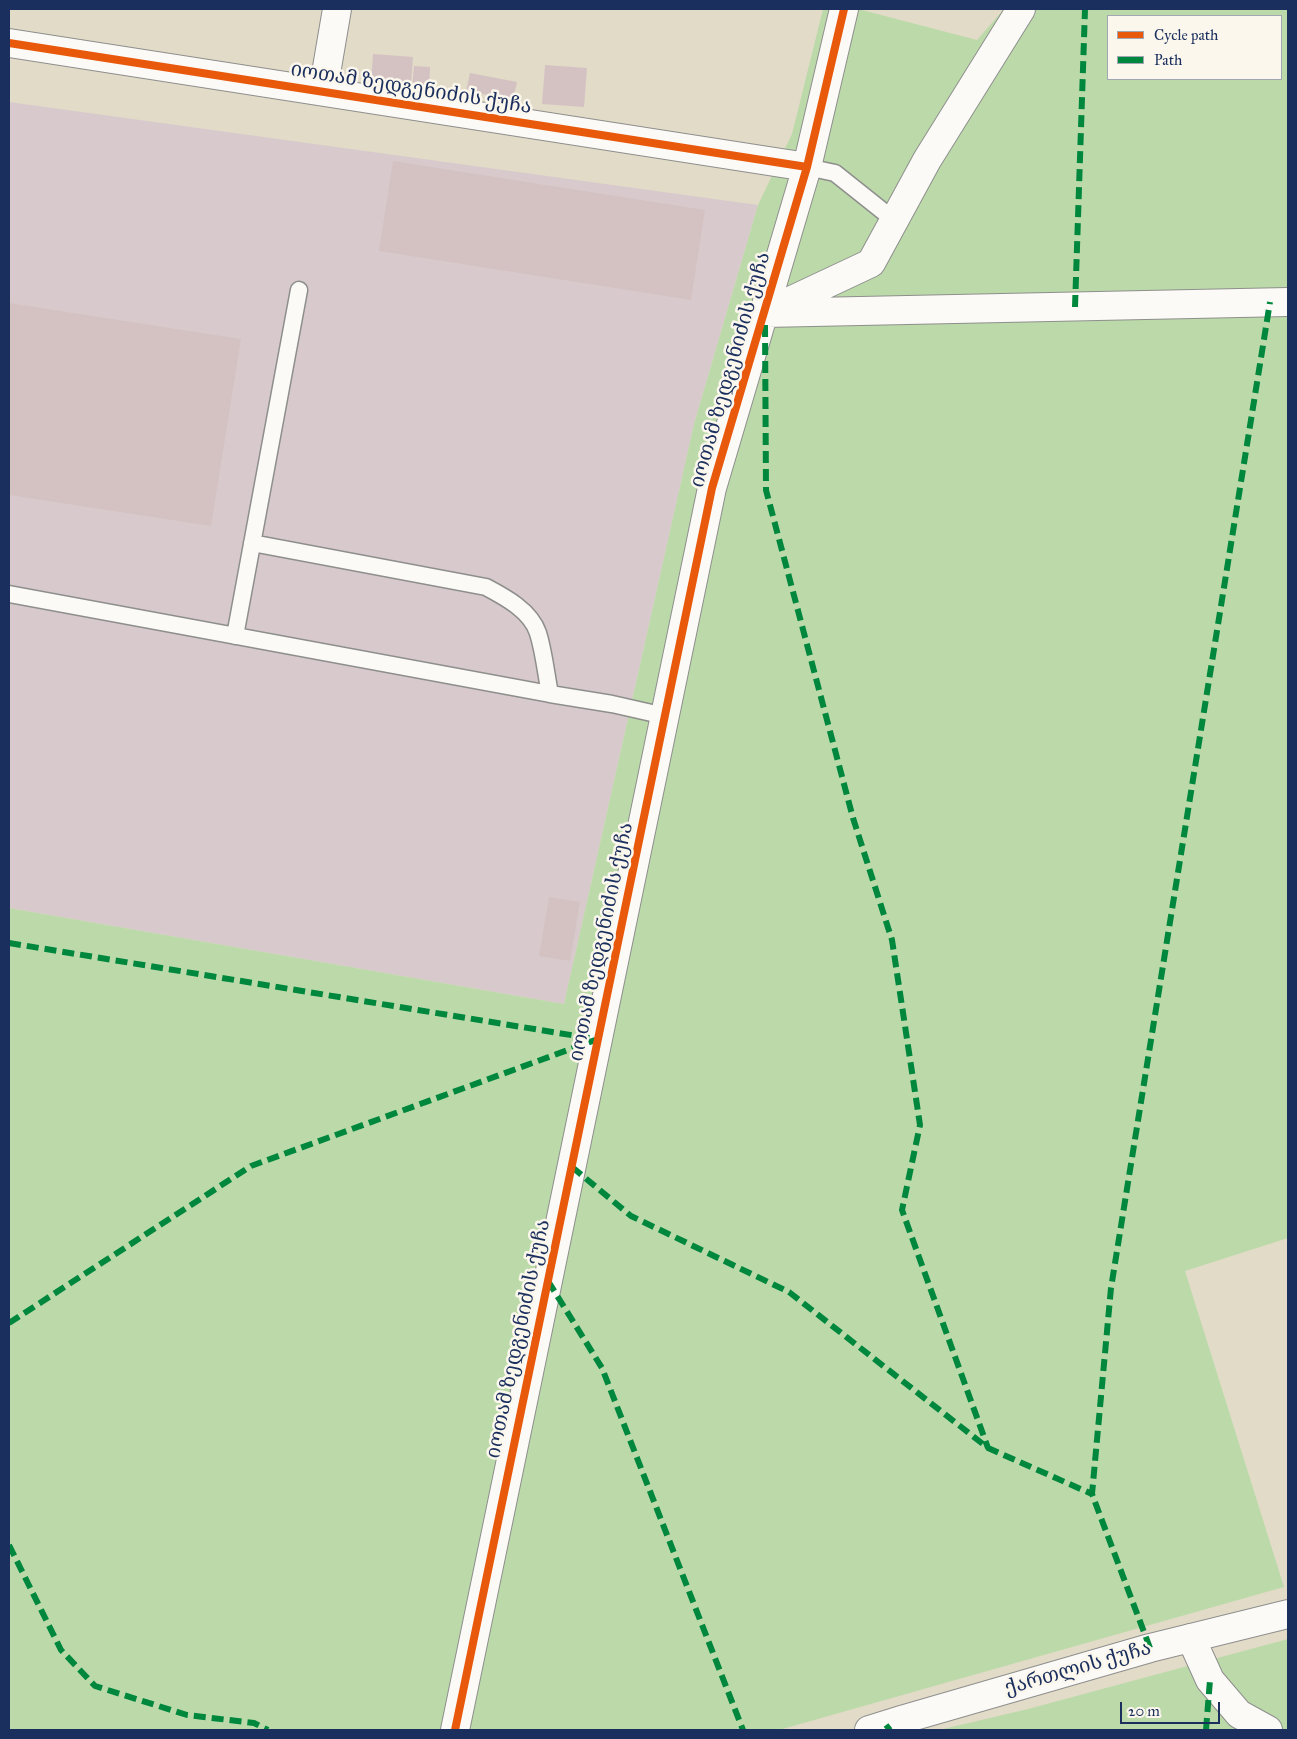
<!DOCTYPE html>
<html>
<head>
<meta charset="utf-8">
<style>
	body { margin:0 }
	#map { position:relative; width:1297px; height:1739px; overflow:hidden; background:#e2dbc8; font-family:"IM FELL Great Primer",serif }
	canvas { display:block }
	.frame { position:absolute; inset:0; border:10px solid #1b2f5e; pointer-events:none }
	.legend { position:absolute; left:1107px; top:15px; width:175px; height:65px; box-sizing:border-box; background:#fbf7ec; border:1px solid #a1a7b3; margin:0; padding:6px 9px; list-style:none; font-size:15px; color:#1b2f5e }
	.legend li { display:flex; align-items:center; gap:10px; height:25px }
	.legend b { width:25px; border:1px solid #a1a7b3 }
	.scale { position:absolute; left:1120px; top:1702px; width:100px; height:22px; box-sizing:border-box; border:2px solid #1b2f5e; border-top:0; padding-left:6px; font-size:15px; line-height:18px; white-space:nowrap; color:#1b2f5e; -webkit-text-stroke:4px #fbf7ec; paint-order:stroke }
</style>
</head>
<body>
<div id="map">
<canvas width="1297" height="1739"></canvas>
<div class="frame"></div>
<ul class="legend">
<li><b style="height:6px;background:#e8590c"></b>Cycle path</li>
<li><b style="height:6px;background:#00873e"></b>Path</li>
</ul>
<div class="scale">20 m</div>
</div>
<script>
const context = document.querySelector('canvas').getContext('2d');
context.lineJoin = 'round';
function fillPath(path, color) { context.fillStyle = color; context.fill(path, 'evenodd'); }
function strokePath(path, color, width, dash) { context.strokeStyle = color; context.lineWidth = width; context.lineCap = dash ? 'butt' : 'round'; context.setLineDash(dash || []); context.stroke(path); }
function label(font, color, halo, rows, align = 'center') {
  context.font = font + ' "IM FELL Great Primer","Noto Serif Georgian",serif'; context.lineWidth = 5; context.setLineDash([]); context.textBaseline = 'middle'; context.strokeStyle = halo; context.fillStyle = color; for (const [text, x, y, turn = 0] of rows) {
    context.save(); context.translate(x, y); context.rotate((+turn || 0) * Math.PI / 180); context.textAlign = isNaN(turn) ? turn : align; if (halo) context.strokeText(text, 0, 0); context.fillText(text, 0, 0); context.restore();
  }
}
fillPath(new Path2D(`
	M9,102L758,205L694,424L564,1004L9,908Z`), '#d8cacc');
fillPath(new Path2D(`
	M823,9H862V10L977,40L1004,9H1288V1238L1185,1271L1284,1587L779,1730H9V908L564,1004L694,424L758,205L792,134ZM1108,16H1281V79H1108Z
	M1288,1639V1730H939L1028,1709Z`), '#bcdaa9');
fillPath(new Path2D(`
	M373,54L413,57L411,84L371,82Z
	M545,65L587,68L584,107L542,104Z
	M414,66L430,67L429,90L412,89Z
	M470,73L517,82L513,100L466,91Z
	M393,161L705,210L691,300L379,251Z
	M9,303L241,339L211,526L9,495Z
	M549,897L580,902L570,961L539,956Z`), '#d4c2c3');
const lane = new Path2D(`
	M807,167L835,173L894,220
	M252,543L486,587C505,597 531,611 538,633C544,652 546,674 550,694
	M9,594L550,694L612,704L665,716
	M235,636L299,290`);
const street = new Path2D(`
	M9,43L807,167
	M323,91L337,9
	M773,309L871,263L927,160L1021,9
	M765,313L1288,302
	M1191,1638L1210,1680L1239,1714L1268,1730
	M455,1730L712,488L807,167L844,9`);
const secondary = new Path2D(`
	M869,1730L901,1720L1150,1648L1288,1614`);
strokePath(lane, '#8e8f8d', 19);
strokePath(street, '#8e8f8d', 30);
strokePath(secondary, '#8e8f8d', 30);
strokePath(lane, '#fbfaf7', 16);
strokePath(street, '#fbfaf7', 28);
strokePath(secondary, '#fbfaf7', 28);
strokePath(new Path2D(`
	M1075,307L1085,9
	M765,325L766,490L853,818L892,940L920,1125L902,1210L988,1448
	M9,943L595,1039
	M572,1167L631,1216L789,1292L988,1448L1092,1494
	M548,1281L602,1368L743,1730
	M9,1323L251,1166L598,1039
	M9,1545L61,1650L95,1686L187,1715L254,1723L268,1730
	M1150,1648L1092,1494L1111,1288L1270,302
	M886,1725L890,1730
	M1206,1730L1210,1680`), '#00873e', 6, [12, 6]);
strokePath(new Path2D(`
	M9,43L807,167
	M455,1730L712,488L807,167L844,9`), '#e8590c', 8);
label('20px', '#1b2f5e', '#fbf7ec', [
	["იოთამ ზედგენიძის ქუჩა",411,89,9],
	["იოთამ ზედგენიძის ქუჩა",731,370,-74],
	["იოთამ ზედგენიძის ქუჩა",602,942,-78],
	["იოთამ ზედგენიძის ქუჩა",519,1339,-78],
	["ქართლის ქუჩა",1078,1669,-16]
]);
</script>
</body>
</html>
